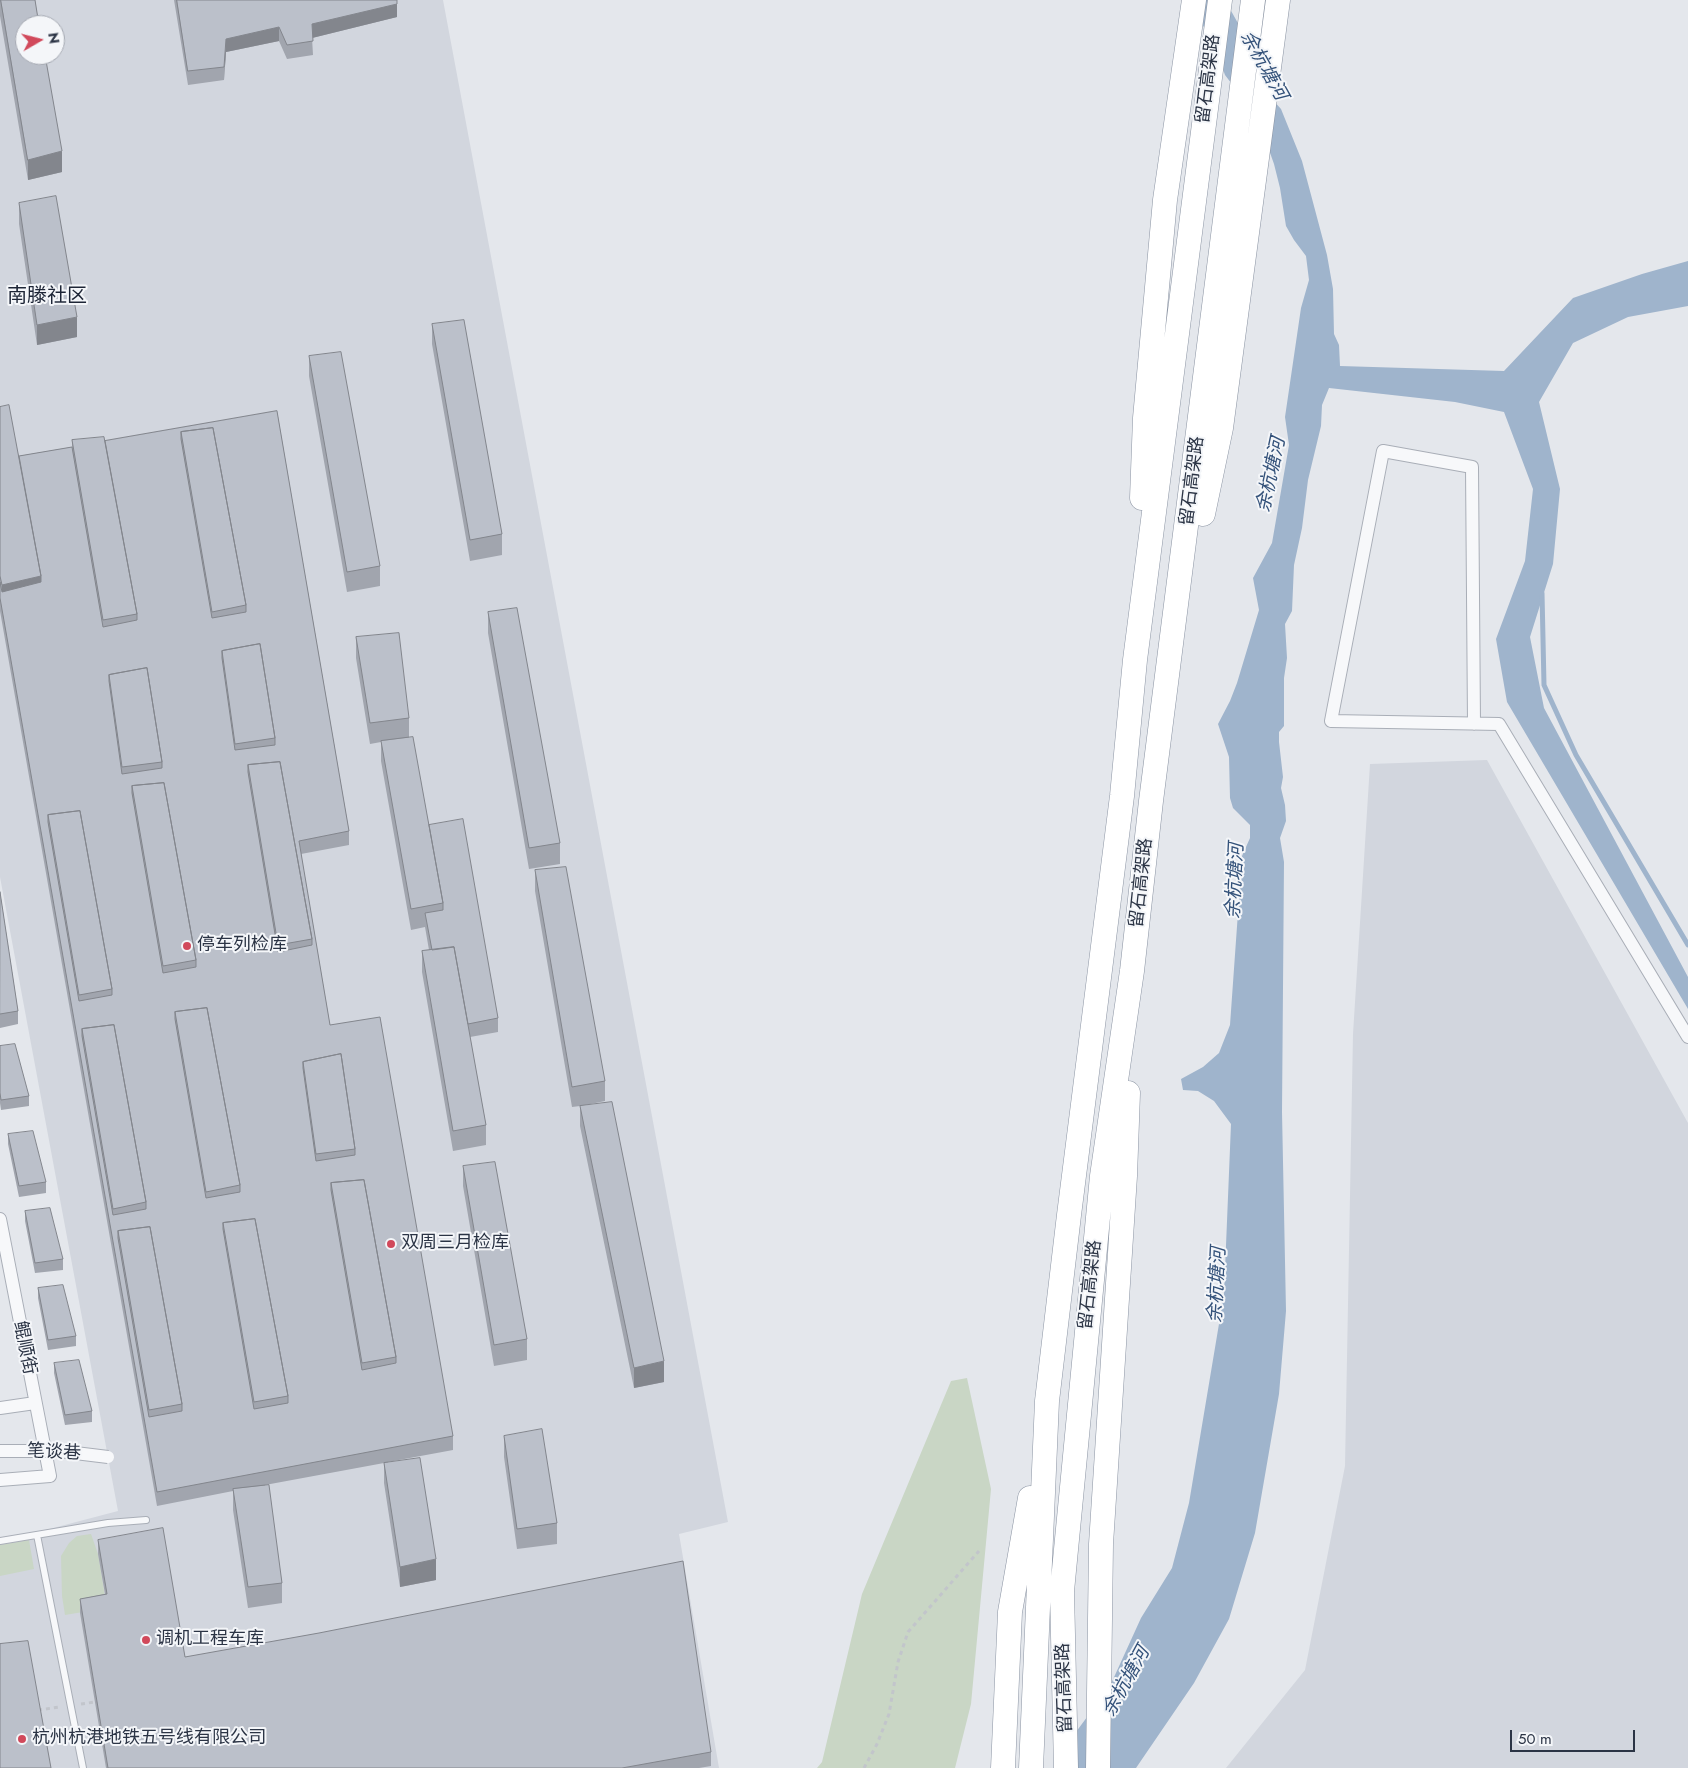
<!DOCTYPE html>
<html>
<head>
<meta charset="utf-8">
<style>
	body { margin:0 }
	#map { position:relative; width:1688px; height:1768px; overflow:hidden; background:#e4e7ec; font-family:Jost,sans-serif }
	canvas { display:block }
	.north { position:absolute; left:15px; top:15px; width:50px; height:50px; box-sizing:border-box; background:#f4f6f9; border:1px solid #a4a8b1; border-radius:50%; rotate:82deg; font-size:14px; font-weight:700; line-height:20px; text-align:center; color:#2b3445 }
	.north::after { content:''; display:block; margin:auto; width:18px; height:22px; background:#d1495b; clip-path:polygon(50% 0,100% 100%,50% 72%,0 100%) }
	.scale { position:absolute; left:1510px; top:1730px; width:125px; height:22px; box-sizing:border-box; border:2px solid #2b3445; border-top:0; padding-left:6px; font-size:15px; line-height:18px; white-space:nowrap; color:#2b3445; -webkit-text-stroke:4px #f4f6f9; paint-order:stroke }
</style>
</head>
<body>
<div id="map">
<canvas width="1688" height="1768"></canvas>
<div class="north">N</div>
<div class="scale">50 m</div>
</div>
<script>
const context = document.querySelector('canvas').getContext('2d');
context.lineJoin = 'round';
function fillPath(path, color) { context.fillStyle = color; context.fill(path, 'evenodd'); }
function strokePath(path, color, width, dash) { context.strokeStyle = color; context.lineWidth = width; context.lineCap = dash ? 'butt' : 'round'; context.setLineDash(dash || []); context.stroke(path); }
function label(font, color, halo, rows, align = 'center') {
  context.font = font + ' Jost,"Noto Sans SC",sans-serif'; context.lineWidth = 4; context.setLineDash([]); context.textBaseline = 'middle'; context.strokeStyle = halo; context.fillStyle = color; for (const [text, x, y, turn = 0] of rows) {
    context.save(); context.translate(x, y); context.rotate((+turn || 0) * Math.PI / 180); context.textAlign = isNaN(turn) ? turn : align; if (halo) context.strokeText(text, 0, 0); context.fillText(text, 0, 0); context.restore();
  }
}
fillPath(new Path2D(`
	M0,0H443L728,1522L679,1534L719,1768H0V1542L118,1511L0,877ZM25,25H55V55H25Z
	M1487,760L1688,1123V1768H1226L1305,1670L1345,1466L1353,1034L1370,764Z`), '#d2d6de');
fillPath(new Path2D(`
	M967,1378L991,1489L971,1704L955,1768H817L822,1762L862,1594L951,1381Z
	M91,1534L98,1554L107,1608L65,1615L62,1596L61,1556L69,1543L77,1536Z
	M29,1540L34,1569L0,1576V1545Z`), '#c9d6c5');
fillPath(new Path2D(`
	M1186,0H1225L1263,68L1272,99L1281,109L1302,161L1327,255L1333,289L1334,334L1339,345L1340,366L1504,371L1573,298L1642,274L1688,261V306L1628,317L1573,343L1539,402L1560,489L1553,564L1530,637L1544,708L1688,977V1009L1507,702L1496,639L1525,561L1533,489L1504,412L1455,402L1329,388L1322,405L1321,426L1308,480L1302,528L1294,565L1292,611L1285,624L1287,658L1284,678V726L1279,732V742L1283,777L1281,788L1285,805L1286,821L1280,838L1284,862L1282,1112L1286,1311L1279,1394L1255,1533L1229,1619L1194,1683L1136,1768H1074L1073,1736L1110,1686L1141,1618L1172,1568L1189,1503L1224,1294L1231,1124L1214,1101L1198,1091L1183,1090L1181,1079L1203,1067L1219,1053L1230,1025L1242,856L1250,838V825L1233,808L1230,798L1229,757L1218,724L1230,701L1237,683L1259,610L1253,578L1272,543L1289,445L1285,417L1301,308L1309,280L1306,256L1294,240L1286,226L1280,188L1274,164L1263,133L1250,108L1225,75L1213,41Z`), '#9fb4cc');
strokePath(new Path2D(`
	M1542,593L1544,685L1576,755L1688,945`), '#9fb4cc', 5);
const lane = new Path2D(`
	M37,1535L83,1768
	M0,1541L108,1523L146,1520`);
const street = new Path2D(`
	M1474,724L1472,467L1383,451L1331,721L1499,724L1688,1037
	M0,1219L50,1476L0,1480
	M0,1408L35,1403`);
const highway = new Path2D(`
	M1142,498L1145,418L1165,200L1194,0
	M1203,514L1221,428L1278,0
	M1003,1768L1010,1612L1030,1498
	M1031,1768L1047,1401L1069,1215L1122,796L1135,660L1220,0
	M1066,1768L1062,1591L1102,1176L1132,971L1151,801L1253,0
	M1098,1768L1101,1544L1125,1176L1128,1093`);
strokePath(lane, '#a9aeb7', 8);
strokePath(street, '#a9aeb7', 14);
strokePath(highway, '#8b94a3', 25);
strokePath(new Path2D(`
	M81,1704L95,1702
	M38,1710L60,1707
	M864,1768L877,1744L889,1714L898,1662L908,1632L979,1551`), '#c2c5cb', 3, [4, 4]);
strokePath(lane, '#f7f8fa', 6);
strokePath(street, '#f7f8fa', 12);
strokePath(highway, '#fff', 24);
const streetBridge = new Path2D(`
	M0,1451H59L108,1457`);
strokePath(streetBridge, '#a9aeb7', 14, []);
strokePath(streetBridge, '#f7f8fa', 12);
fillPath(new Path2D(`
	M0,0H35L62,172L28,180L0,16Z
	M174,0H397V17L312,38L313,55L287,59L279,41L226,52L224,80L188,85Z
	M19,203L77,337L37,345L19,224Z
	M432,324L502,534V555L470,561L432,344Z
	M309,356L380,566V586L347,592L309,376Z
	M0,407L19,456L72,447V440L105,441L277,411L349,831V845L301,854L330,1025L453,1436V1450L388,1462L436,1580L400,1587L384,1483V1463L265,1485L282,1583V1603L248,1608L233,1510V1491L157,1506L0,611Z
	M488,612L560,843V864L529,869L488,633Z
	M356,637L409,718V738L429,825L498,1018V1032L470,1037L486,1125V1145L453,1151L422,972V951L429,950L425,927L411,930L381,761V742L370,744L356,658Z
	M535,870L605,1081V1101L581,1106L664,1382L634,1388L580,1126V1106L572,1107L535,891Z
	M0,892L18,1011V1024L0,1028Z
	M0,1046L29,1096V1106L1,1110L0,1103Z
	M8,1134L46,1182V1193L19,1197L8,1144Z
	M463,1166L527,1339V1360L494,1366L463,1186Z
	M25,1211L63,1259V1270L35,1273L25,1221Z
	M38,1288L76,1336V1346L48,1350L38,1298Z
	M54,1363L92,1411V1422L65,1425L54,1373Z
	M504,1436L557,1523V1544L517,1549L504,1457Z
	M98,1540L185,1657L711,1752V1766L699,1768H106L80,1613V1599L105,1594L98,1554Z`), '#a1a5ae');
fillPath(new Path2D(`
	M397,4V17L312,38V24Z
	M279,27V41L226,52L224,80L226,39Z
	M62,151V172L28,180V160Z
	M77,317V337L37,345V325Z
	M41,576V596L2,606V585Z
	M664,1361V1382L634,1388V1368Z
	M436,1559V1580L400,1587V1567Z`), '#83868d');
const building = new Path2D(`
	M1,0H35L39,25H25V55H45L62,151L28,160Z
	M177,0H397V4L312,24L313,41L287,45L279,27L226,39L224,67L188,71Z
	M56,196L77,317L37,325L19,203Z
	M464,320L502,534L470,540L432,324Z
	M341,352L380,566L347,572L309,356Z
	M9,405L41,576L2,585L0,576V407Z
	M277,411L349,831L299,841L330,1025L380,1017L453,1436L157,1492L0,598V582L2,592L41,582V576L19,456L72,447L103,627L137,620V614L105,441ZM213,428L246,605V612L212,618L181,439V432ZM260,644L275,738V745L235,750L222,658V651ZM147,668L162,762V768L122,774L109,681V675ZM280,762L312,939V945L278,952L248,772V765ZM164,783L196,960V967L163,973L132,793V786ZM80,811L112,989V995L79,1001L48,822V815ZM207,1008L240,1185V1192L206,1198L175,1019V1012ZM114,1025L146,1202V1209L113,1215L82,1036V1029ZM341,1054L355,1149V1155L316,1161L303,1068V1062ZM364,1180L396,1357V1363L362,1370L331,1190V1183ZM255,1219L288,1396V1403L254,1409L223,1229V1223ZM150,1227L182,1404V1411L149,1417L118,1238V1231Z
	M213,428L246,605L212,612L181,432Z
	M104,437L137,614L103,620L72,440Z
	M517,608L560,843L529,848L488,612Z
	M399,633L409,718L370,723L356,637Z
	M260,644L275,738L235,744L222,651Z
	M147,668L162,762L122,767L109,675Z
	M413,737L443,903L411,909L381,741Z
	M280,762L312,939L278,945L248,765Z
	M164,783L196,960L163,966L132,786Z
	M80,811L112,989L79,995L48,815Z
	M463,819L498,1018L468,1024L454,947L432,950L425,913L443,910V903L429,825Z
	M566,867L605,1081L572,1087L535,870Z
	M0,892L18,1011L0,1014Z
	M454,947L486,1125L453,1131L422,951Z
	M207,1008L240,1185L206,1192L175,1012Z
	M114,1025L146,1202L113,1209L82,1029Z
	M15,1044L29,1096L1,1100L0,1093V1046Z
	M341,1054L355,1149L316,1154L303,1062Z
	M612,1102L664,1361L634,1368L580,1106Z
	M33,1131L46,1182L19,1186L8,1134Z
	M495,1162L527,1339L494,1345L463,1166Z
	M364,1180L396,1357L362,1363L331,1183Z
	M50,1208L63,1259L35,1263L25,1211Z
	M255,1219L288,1396L254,1402L223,1223Z
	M150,1227L182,1404L149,1410L118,1231Z
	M63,1285L76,1336L48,1340L38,1288Z
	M79,1360L92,1411L65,1415L54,1363Z
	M542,1429L557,1523L517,1529L504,1436Z
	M420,1458L436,1559L400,1567L384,1463Z
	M269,1485L282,1583L248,1587L233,1489Z
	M163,1528L185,1657L319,1633L683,1561L711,1752L622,1768H108L80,1599L107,1594L98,1540Z
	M28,1641L51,1768H0V1644Z`);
fillPath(building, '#bbc0ca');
strokePath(building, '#83868d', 1);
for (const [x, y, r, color] of [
	[187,946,5,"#d1495b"],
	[391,1244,5,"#d1495b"],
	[146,1640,5,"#d1495b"],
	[22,1739,5,"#d1495b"]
]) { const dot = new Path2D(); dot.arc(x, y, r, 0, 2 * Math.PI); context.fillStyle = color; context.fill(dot); strokePath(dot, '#f4f6f9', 2); }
label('18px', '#2b3445', '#f4f6f9', [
	["留石高架路",1209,79,-83],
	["留石高架路",1193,481,-83],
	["留石高架路",1142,883,-84],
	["留石高架路",1091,1285,-84],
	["鲲顺街",24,1348,79],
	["笔谈巷",54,1453,3],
	["留石高架路",1065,1688,-92]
]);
label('18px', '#2b3445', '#f4f6f9', [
	["停车列检库",197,946],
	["双周三月检库",401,1244],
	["调机工程车库",156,1640],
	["杭州杭港地铁五号线有限公司",32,1739]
], 'left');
label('italic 19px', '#34527a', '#f4f6f9', [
	["余杭塘河",1263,66,61],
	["余杭塘河",1272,475,-78],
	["余杭塘河",1236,881,-87],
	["余杭塘河",1218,1285,-87],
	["余杭塘河",1127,1682,-61]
]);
label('20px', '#1d2536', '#f4f6f9', [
	["南滕社区",47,297]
]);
</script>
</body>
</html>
